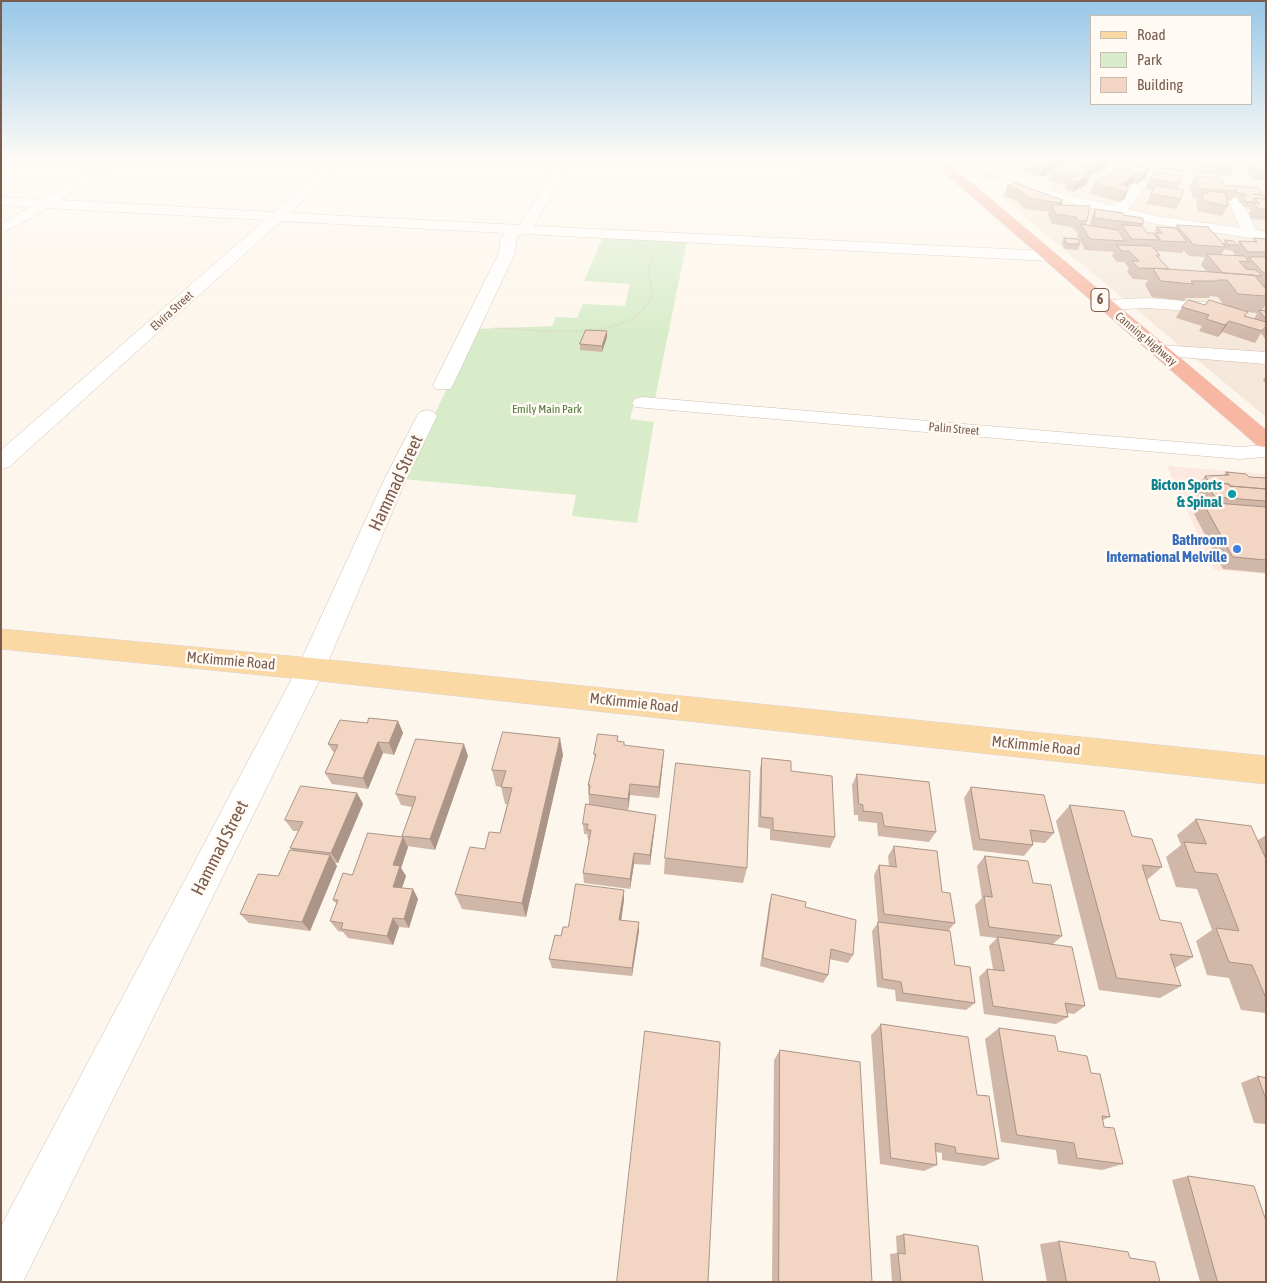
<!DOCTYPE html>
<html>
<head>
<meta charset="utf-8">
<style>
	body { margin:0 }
	#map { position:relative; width:1267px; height:1283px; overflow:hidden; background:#fdf6ec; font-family:"Asap Condensed",sans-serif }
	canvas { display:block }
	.frame { position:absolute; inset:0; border:2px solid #7a5c4d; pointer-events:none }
	.legend { position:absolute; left:1090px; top:15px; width:162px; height:90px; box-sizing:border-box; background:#fffaf3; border:1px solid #cabbb1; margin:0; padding:6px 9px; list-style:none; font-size:15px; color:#7a5c4d }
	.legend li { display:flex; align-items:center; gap:10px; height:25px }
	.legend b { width:25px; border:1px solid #cabbb1 }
</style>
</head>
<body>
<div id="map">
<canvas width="1267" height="1283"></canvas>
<div class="frame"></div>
<ul class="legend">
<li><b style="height:6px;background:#fbd9a5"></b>Road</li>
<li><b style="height:14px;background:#d8ecc9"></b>Park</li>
<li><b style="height:14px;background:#f3d5c3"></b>Building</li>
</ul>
</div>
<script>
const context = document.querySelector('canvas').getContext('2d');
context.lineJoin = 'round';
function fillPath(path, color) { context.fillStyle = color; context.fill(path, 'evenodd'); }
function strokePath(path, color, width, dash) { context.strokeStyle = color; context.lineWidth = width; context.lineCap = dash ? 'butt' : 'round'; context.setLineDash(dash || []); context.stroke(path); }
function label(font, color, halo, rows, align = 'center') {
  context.font = font + ' "Asap Condensed",sans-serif'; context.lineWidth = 5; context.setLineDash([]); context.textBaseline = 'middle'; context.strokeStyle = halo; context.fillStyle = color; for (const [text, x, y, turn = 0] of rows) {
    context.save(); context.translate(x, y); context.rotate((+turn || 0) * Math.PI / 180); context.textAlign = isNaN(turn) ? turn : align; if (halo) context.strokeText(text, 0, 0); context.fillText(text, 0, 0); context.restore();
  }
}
fillPath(new Path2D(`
	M980,159H1266V417L998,195L1008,191L1035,197L1054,187L1023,178Z`), '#f5e8da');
fillPath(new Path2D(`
	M1167,466L1266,474V574L1214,570Z`), '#fde8e0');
fillPath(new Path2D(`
	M952,159H964L1028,186C1002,185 972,176 952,159Z
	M603,237L687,241L655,399L636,397L630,419L654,422L637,523L572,516L576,495L403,479L476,329L552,326L556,317L577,318L583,304L625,306L630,284L584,281Z`), '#d8ecc9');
const minor = new Path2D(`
	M110,159H125L60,200L274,212L334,159H348L290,213L520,225L560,159H572L534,226L1049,251L1057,256L1049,261L524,234L517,236L515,253L453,385L450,389H436L433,385L499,253L500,242L504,233L281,221L9,467L1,469V450L265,220L48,208L1,234V224L30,207L1,205V197L43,199Z
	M689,159H783L923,165L945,163L951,167L945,171L923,173L695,163Z
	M963,159H980L1014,174L1015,177L1009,181L1115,206L1136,180L1141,179L1148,183L1128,209L1156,216L1240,228L1226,196L1233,192L1238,193L1256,230L1266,232V240L1156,224L998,186L955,184L953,181L955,178L960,177L1004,179Z
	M1147,298L1214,303L1220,304L1223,308L1220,312L1214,313L1147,308L1106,310L1100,309L1098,305L1100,301L1106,300Z
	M1160,345L1266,352V364L1153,355L1151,351L1153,347Z
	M642,397L1239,447L1266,445V457L1239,459L635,407L632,403L635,399Z
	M427,410L434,412L437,416L406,480L325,669L23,1282H1V1226L297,669L384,480L417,416L420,412Z`);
const major = new Path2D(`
	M1,629L311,658L1266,756V784L311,680L1,649Z`);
const highway = new Path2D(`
	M929,159H943L1266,430V447L1258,446Z`);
strokePath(minor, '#d1beb0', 1);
strokePath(major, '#dad1cd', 1);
strokePath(highway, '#dad1cd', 1);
strokePath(new Path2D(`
	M494,328C536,329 627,345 650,300C654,291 649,281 649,273C649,266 651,260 653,254`), '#d9b8a5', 2, [0.5, 2]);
fillPath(minor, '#fff');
fillPath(major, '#fbd9a5');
fillPath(highway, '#f7b7a3');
fillPath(new Path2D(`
	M994,159H1015L1014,161L1002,163Z
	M1018,159H1109L1106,168L1091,174L1086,185L1072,192L1065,189L1066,185L1048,180L1051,173L1040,177L1015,168Z
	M1140,159H1189L1182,173L1157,169L1159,165L1151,164L1152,162L1140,160Z
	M1190,159H1230L1235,167L1230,176L1194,173L1189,161Z
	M1246,159H1266V180L1254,179L1243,169L1245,166L1243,165Z
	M1115,168L1150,169L1145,179L1137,184L1133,183L1127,187L1125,198L1120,202L1090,194L1094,184L1113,173Z
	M1196,176L1225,185L1263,194V195L1266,196V220L1252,219L1249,214L1251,210L1249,209L1250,207H1244L1238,200L1239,199L1233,197L1231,201H1227L1228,206L1222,216L1198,211L1196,203L1198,199H1194L1189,188Z
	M1150,179L1179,184L1177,188L1181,199L1176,209L1146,204L1153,190L1145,189Z
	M1007,186L1063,200L1061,205L1087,221L1086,225L1090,226L1091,219L1095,209L1123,215L1143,224L1142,227L1147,233L1154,234L1157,227L1175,228L1177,225L1223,244L1225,240L1237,245L1239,241L1252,242L1254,238L1266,252V305L1262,310L1266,311V340L1261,333L1255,343L1222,332L1218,337L1199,331L1202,326L1176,318L1182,307L1223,304L1218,297L1210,296L1209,298H1186L1184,301L1152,297L1145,285L1148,280L1133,279L1127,272L1129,268L1124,262H1117L1112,256L1114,252L1085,250L1077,235L1078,232L1075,231L1072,227L1052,224L1048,215L1049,212L1025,209L1017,201L1004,196ZM1225,249L1226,250L1233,251V252L1236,256L1221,255ZM1183,250L1189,256L1205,257L1201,265L1207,272L1169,269L1159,258L1160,255L1157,251L1182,253ZM1247,312L1257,313L1254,319L1245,316Z
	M1064,238L1080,244L1078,250L1065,249L1062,244Z
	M607,331V337L602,352L580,350V344Z
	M1266,375V384L1263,380Z
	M1226,472L1249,477L1266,478V573L1223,569L1194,514L1198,509L1194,500L1199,493L1196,488L1205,476L1224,475Z
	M398,721L403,733L394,755L383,753L368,789L332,784L325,773L334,753L328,744L367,723Z
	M618,741L624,745L663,761L659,798L630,795L628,810L608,807L656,815L655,825L650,865L634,864L630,889L584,883L583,873L589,840H588L587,834H584L583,824L589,804L588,785L595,760L594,754Z
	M563,755L526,917L462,909L455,894L485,849L500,833L507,804H505L501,787L496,786L492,770Z
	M468,756L435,850L407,846L408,847L401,868L406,876L402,888L413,889L418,899L409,928L399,927L393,945L348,938L343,932L338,931L330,921L337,904L333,900L352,875L403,837L402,836L412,807L401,805L396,794Z
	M762,758L791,771L835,837L830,848L770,840V829L758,827L760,769Z
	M857,774L936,832L929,842L878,836L877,823L858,821V815H854L852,785Z
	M971,787L1054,833L1045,843L1033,842V845L1024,856L973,850L964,798Z
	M357,793L363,804L338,863H335L337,866L310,931L249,923L240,914L278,876L292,850L290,848L298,831H293L285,820Z
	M1070,805L1132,836L1162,867L1147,880L1160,920L1193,957L1175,968L1181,986L1160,998L1099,990L1056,821Z
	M1196,819L1258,840L1266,835V1013L1241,1010L1229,978L1207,975L1196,941L1212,930L1197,889L1176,887L1166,857L1181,845L1177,835Z
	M894,846L942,892L955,923L948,931L955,965L975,1003L966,1010L896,1001L895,990L877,987L872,931L878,923L874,875L879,865L889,866L888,856Z
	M985,856L1033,883L1062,936L1053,944L1085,1006L1074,1014L1067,1013L1068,1017L1056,1024L984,1014L979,977L987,969H993L989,946L997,938L980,936L975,905L982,898L977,866Z
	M665,858L747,868L743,883L664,874Z
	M772,894L805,907L853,955L848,963L829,959L828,975L823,983L760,966L769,904Z
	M624,900L621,920L639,931L632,976L552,968L549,959L568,927Z
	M881,1024L999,1159L984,1166L942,1160V1153L936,1152L937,1165L924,1171L880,1164L871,1035Z
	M999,1028L1058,1051L1091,1073L1110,1117L1103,1120L1104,1127L1123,1164L1102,1170L1058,1164L1056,1150L1001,1142L985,1039Z
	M780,1050L872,1282H772L774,1060Z
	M1258,1076L1266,1078V1126L1265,1124L1254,1123L1241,1083Z
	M1188,1176L1266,1282H1200L1172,1180Z
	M904,1234L983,1282H892L890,1254L897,1253L896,1236Z
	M1059,1241L1130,1258L1160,1282H1047L1040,1244Z`), '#d1b7a8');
fillPath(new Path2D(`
	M1003,159H1015L1014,161L1002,163Z
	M1066,159H1078L1077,162L1072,160L1070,166L1052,170L1051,173L1040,177L1044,167Z
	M1109,159L1106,168L1091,174L1086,185L1072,192L1076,182L1086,173L1088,167Z
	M1150,169L1145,179L1137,184L1142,174Z
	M1137,173L1133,183L1121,191V184Z
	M1129,187L1125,198L1120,202L1125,192Z
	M1063,200L1059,210L1055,213L1059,203Z
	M1229,321L1222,332L1218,337L1225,325Z
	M607,331V337L602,352V346Z
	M398,721L403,733L394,755L389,743Z
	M560,738L563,755L526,917L522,903Z
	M378,742L383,753L368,789L363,778Z
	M464,744L468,756L435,850L430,839Z
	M664,750L663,761L659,798V787Z
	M630,784V795L628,810V799Z
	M357,793L363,804L338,863L331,853Z
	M656,815L655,825L650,865V855Z
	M403,837L408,847L401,868L406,876L399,896L393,887V865Z
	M634,853V864L630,889V879Z
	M330,855L337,866L310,931L302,922Z
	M413,889L418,899L409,928L404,919Z
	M624,890V900L620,929L619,920Z
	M393,918L399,927L393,945L387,936Z
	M639,922V931L632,976V968Z`), '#aa9588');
const building = new Path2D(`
	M1019,159H1066L1044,167Z
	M1076,159H1109L1088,167L1075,163L1077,162L1072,160Z
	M1162,159H1189L1187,164Z
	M1197,159H1230L1235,167L1199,163Z
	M1248,159H1266V170L1259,169Z
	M1120,163L1150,169L1142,174L1137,173L1121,184L1129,187L1125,192L1094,184L1101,178H1110L1105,177L1119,169L1115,168Z
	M1065,164L1093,169L1084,173L1090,175L1076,182L1068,180L1075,176L1052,170Z
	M1156,172L1182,176L1179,184L1150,179Z
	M1196,176L1221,178L1225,185L1234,186L1237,191L1199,189L1194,178H1197Z
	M1015,183L1063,200L1059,203L1029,198L1021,191L1007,186Z
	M1156,185L1183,190L1181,199L1151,194Z
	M1234,186L1258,188L1263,194H1253L1266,196V199L1255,198L1253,202H1246L1241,195H1247L1236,192L1237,191Z
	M1207,191L1225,193L1228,206L1203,201L1202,193L1208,194Z
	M1255,198L1266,199V209H1258L1254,203L1259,204Z
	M1052,205L1090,206L1087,221H1079L1076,217L1056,214Z
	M1095,209L1123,213V215L1143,218V224L1095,218Z
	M1081,224L1118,230L1125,241L1090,239Z
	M1122,225L1142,226L1147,233H1153L1159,240L1132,239Z
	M1177,225L1208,227L1226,247L1194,245Z
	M1157,227L1176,228L1187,242L1161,241L1156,233H1162Z
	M1064,238L1078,239L1080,244H1067Z
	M1254,238L1266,239V252H1248L1239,241L1257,242Z
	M1225,240L1233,241L1237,245H1229Z
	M1117,245L1151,246L1160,255H1156L1169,269L1138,268L1132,261H1139L1129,251H1122Z
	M1207,254L1244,256L1249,262L1239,261L1246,269L1256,270L1262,276L1223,273Z
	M1249,257H1266V275Z
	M1153,268L1254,275L1266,289V296L1238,294L1227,280H1217L1218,281H1191L1193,284L1161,281Z
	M1189,300L1205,305L1209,300L1248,312L1244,316L1266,322V326L1262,331L1229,321L1225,325L1206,319L1209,315L1182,307Z
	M1259,310L1266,311V319Z
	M586,330L607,331L602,346L580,344Z
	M1226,472L1246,474L1249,477L1266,478V489L1230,486L1229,484L1209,482L1205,476L1229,475Z
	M1206,482L1229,484L1230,486L1266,489V501L1215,497Z
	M1203,502L1266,507V560L1233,557Z
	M369,718L398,721L389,743L378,742L363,778L325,773L338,745L328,744L340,720L367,723Z
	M503,732L560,738L522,903L455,894L470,847L485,849L489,832L500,833L512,788L501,787L506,771L492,770Z
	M598,734L618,736L617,741L624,742V745L664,750L659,787L630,784L628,799L589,794L590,785H588L596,754H594Z
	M416,739L464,744L430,839L402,836L416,797L396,794Z
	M762,758L791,761V771L832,776L835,837L773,830V818L761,817Z
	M676,763L750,771L747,868L665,858Z
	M857,774L929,782L936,832L884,826L882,813L863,811V805L859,804Z
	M301,786L357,793L331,853L290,848L303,822L285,820Z
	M971,787L1044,795L1054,833L1030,830L1033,845L980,839Z
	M586,804L656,815L650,855L634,853L630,879L583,873L591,830H587L588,824H583Z
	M1070,805L1124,811L1132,836L1152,839L1162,867L1142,865L1160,920L1181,923L1193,957L1170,954L1181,986L1117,978Z
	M1196,819L1251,826L1266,859V998L1252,965L1229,962L1216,928L1239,931L1217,874L1195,872L1184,842L1206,844Z
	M368,833L403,837L393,865L400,866L393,887L413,889L404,919L393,918L387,936L341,929L343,923L330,921L338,900H333L343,873L352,875Z
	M894,846L937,851L942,892L950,893L955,923L884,914L879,865L896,867Z
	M290,850L330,855L302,922L240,914L258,874L278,876Z
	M985,856L1028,861L1033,883L1051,885L1062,936L989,927L984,896L992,897Z
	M576,884L624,890L619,920L639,922L632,968L549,959L555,935L561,936L563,927H568Z
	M772,894L806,902L805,907L856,920L853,955L831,949L828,975L763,958Z
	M878,922L950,931L955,965L970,967L975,1003L903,993L901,982L883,979Z
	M998,937L1072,947L1085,1006L1065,1003L1068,1017L993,1006L987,969L1004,971Z
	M881,1024L968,1037L977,1095L989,1096L999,1159L956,1153L955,1147L935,1143L937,1165L891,1158Z
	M999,1028L1055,1036L1058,1051L1087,1056L1091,1073L1100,1074L1110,1117L1102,1116L1104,1127L1114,1128L1123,1164L1077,1158L1074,1143L1017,1135Z
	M645,1031L720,1042L708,1282H617Z
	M780,1050L860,1062L872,1282H779Z
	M1258,1076L1266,1078V1099Z
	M1188,1176L1254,1186L1266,1221V1282H1218Z
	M904,1234L978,1246L983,1282H901L898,1253L905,1254Z
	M1059,1241L1128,1252L1130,1258L1155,1262L1160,1282H1067Z`);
fillPath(building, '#f3d5c3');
strokePath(building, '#aa9588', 1);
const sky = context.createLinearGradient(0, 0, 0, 339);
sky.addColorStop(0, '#97c7e8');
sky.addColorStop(0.47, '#fefbf6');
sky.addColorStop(1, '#fefbf600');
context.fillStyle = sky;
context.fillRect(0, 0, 1267, 339);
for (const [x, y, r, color] of [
	[1232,494,5,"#0f9aa8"],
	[1237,549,5,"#3f7fe0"]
]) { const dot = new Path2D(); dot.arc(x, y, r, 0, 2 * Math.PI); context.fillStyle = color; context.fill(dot); strokePath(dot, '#fffaf3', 2); }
label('12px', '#7a5c4d', '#fffaf3', [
	["Elvira Street",172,311,-42],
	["Canning Highway",1146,339,40],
	["Palin Street",954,429,5]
]);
label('12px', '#537a41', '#fffaf3', [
	["Emily Main Park",547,409]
]);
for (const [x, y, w] of [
	[1100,300,18]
]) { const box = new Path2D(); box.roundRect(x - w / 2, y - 11.5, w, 23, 4); context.fillStyle = '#fffaf3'; context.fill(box); strokePath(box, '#7a5c4d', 1); }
label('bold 14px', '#7a5c4d', null, [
	["6",1100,300]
]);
label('bold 15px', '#0d838f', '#fffaf3', [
	["Bicton Sports",1222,485],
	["& Spinal",1222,502]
], 'right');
label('bold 15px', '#366cbe', '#fffaf3', [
	["Bathroom",1227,540],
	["International Melville",1227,557]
], 'right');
label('15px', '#7a5c4d', '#fffaf3', [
	["McKimmie Road",231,661,5],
	["McKimmie Road",634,703,6],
	["McKimmie Road",1036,746,6]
]);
label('18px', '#7a5c4d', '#fffaf3', [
	["Hammad Street",396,483,-65],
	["Hammad Street",220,848,-63]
]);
</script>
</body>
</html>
